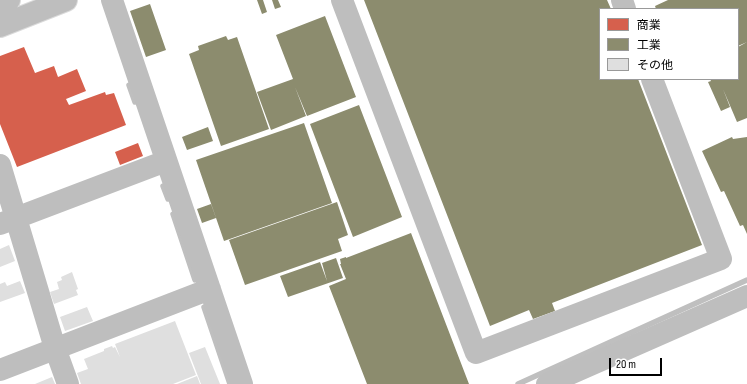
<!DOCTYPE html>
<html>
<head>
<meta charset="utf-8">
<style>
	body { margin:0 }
	#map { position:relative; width:747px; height:384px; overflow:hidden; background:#fff; font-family:"Sofia Sans Condensed","Noto Sans JP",sans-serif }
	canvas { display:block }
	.legend { position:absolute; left:599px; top:8px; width:140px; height:72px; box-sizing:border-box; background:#fff; border:1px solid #999; margin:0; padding:5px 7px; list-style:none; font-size:12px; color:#000 }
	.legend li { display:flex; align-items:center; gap:8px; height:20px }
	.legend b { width:20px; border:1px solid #999 }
	.scale { position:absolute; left:609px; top:358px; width:53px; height:18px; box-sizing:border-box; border:2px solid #000; border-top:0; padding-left:5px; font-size:12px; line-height:14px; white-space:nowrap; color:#000; -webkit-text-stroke:3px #fff; paint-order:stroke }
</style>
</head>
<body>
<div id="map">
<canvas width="747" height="384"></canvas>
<ul class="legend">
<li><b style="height:11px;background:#d6604d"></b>商業</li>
<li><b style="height:11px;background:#8c8c6e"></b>工業</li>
<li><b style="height:11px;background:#dfdfdf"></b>その他</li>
</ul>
<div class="scale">20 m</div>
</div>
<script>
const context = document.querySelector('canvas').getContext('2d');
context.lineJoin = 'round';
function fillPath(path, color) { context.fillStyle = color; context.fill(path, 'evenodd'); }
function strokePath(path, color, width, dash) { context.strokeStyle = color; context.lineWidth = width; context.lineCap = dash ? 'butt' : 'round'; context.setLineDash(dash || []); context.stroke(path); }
fillPath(new Path2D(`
	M24,47L35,73L54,66L58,77L77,69L86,91L66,99L69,105L105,92L106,95L114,93L126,125L17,167L0,124V56Z
	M138,143L143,156L120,165L115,152Z`), '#d6604d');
fillPath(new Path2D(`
	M257,0H263L267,12L262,14Z
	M272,0H278L281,7L275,9Z
	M364,0H607L611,9H600V79H638L702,245L552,303L555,311L533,319L529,310L490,326Z
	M668,0H747V42L738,46V9H656L655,6Z
	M150,4L166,50L146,57L130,11Z
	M325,16L356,97L307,116L295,87L306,116L271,130L257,92L293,79L276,35Z
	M226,36L228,40L237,37L269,129L221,146L189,54L199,50L198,46Z
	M747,42V118L737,122L723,89L730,107L721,111L708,82L711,81L710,79H738V47Z
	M359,105L402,217L353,237L310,124Z
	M304,123L332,203L224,241L196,160Z
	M208,127L213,141L187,150L182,137Z
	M732,137L733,139L747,137V234L743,225L740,226L724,191L721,192L702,151Z
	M337,202L348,235L338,239L342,251L245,285L229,240Z
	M211,204L216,218L202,223L197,209Z
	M411,233L469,384H394L353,276L394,384H367L329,286L346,279L340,264H341L340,259L346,257V258Z
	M336,258L343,278L288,297L280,276L320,262L327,281L322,263Z`), '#8c8c6e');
strokePath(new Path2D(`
	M129,85L135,102
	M163,186L168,199
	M173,214L195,280
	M204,307L230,384
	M518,384L747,280`), '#bfbfbf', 5.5);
fillPath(new Path2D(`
	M9,245L15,261L0,267V249Z
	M72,272L78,289L76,290L78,295L54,304L50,292L59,289L57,282L62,280L61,277Z
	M20,281L25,293L0,302V284L5,282L7,286Z
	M87,307L93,321L65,331L60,317Z
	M175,321L196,375L173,384H81L77,373L88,369L84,359L104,351V349L112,346L113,348L115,347L120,357L115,344Z
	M205,347L220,384H201L189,353Z
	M197,376L200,384H177Z
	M52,377L55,384H35Z`), '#dfdfdf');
const major = new Path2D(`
	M0,4L9,0
	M0,26L66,0`);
strokePath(major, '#dbdbdb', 24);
strokePath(new Path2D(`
	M112,0L242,384
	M342,0L476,353L721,259L652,79
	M622,0L625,9
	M0,165L55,348L68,384
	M0,224L166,161
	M0,370L210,289
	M547,384L747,296`), '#bebebe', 22);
strokePath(major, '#bebebe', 22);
</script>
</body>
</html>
